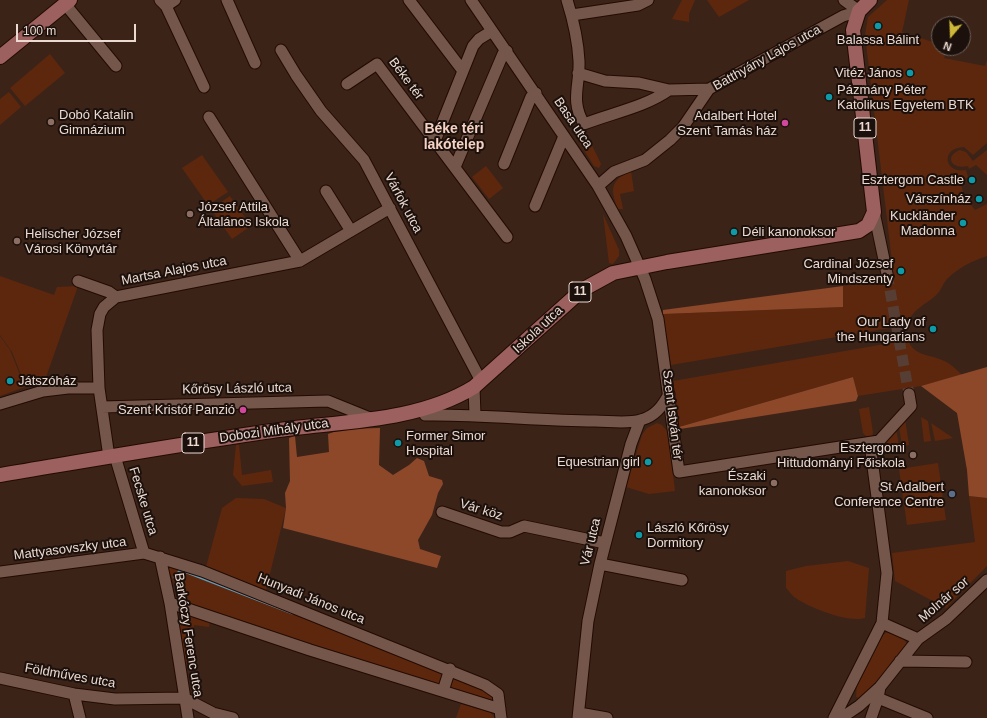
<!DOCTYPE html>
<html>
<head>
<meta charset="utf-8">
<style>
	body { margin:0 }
	#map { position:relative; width:987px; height:718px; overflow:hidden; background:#3c2318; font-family:Helvetica,sans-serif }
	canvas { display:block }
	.north { position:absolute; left:931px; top:16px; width:40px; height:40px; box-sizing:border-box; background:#1b100b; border:1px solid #6e615b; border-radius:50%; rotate:199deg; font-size:11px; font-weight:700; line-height:16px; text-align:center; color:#ebdad2 }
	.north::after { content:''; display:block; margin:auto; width:14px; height:18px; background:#ceb837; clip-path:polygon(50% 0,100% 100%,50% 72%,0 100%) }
	.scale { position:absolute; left:16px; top:24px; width:120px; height:18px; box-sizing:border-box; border:2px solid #ebdad2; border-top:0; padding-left:5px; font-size:12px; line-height:14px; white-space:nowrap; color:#ebdad2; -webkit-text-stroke:3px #1b100b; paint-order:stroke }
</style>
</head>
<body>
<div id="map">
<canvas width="987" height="718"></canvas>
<div class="north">N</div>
<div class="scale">100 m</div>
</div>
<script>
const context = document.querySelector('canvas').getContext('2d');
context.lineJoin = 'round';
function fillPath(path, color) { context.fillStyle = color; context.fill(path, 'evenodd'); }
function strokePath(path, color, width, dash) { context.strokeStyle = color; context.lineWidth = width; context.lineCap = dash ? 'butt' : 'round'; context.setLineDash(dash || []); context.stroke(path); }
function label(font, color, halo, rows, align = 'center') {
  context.font = font + ' Helvetica,sans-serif'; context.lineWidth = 4; context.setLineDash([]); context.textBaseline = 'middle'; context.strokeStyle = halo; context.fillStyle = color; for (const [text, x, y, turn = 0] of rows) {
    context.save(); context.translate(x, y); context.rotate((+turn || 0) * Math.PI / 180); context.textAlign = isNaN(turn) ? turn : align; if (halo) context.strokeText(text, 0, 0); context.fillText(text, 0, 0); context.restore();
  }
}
fillPath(new Path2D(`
	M682,0H695L689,14V22L672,19Z
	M707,0H749L719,17Z
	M887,0H909L902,32L939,44V48H948L944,58L985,66L987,60V143L973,155L964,147C940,148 944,174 966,170L968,177L960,182L964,195L975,210L987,204V256C972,261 958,268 947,279C942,285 940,293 934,297C924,305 911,311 907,325L671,365L663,314L843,307V286L894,278L865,35L868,17Z
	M50,54L65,73L25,106L10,88Z
	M9,92L21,107L0,125V99Z
	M586,133L601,164L599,168L594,166L577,139Z
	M960,150L966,152L973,161L987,150V175L976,165L969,169L968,166C951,170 944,156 960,150Z
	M202,155L228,192L208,205L182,168Z
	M486,166L503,188L489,199L472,177Z
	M631,171L634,191L620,194L623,209H618C610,189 610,181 631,171Z
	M230,196L251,226L232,239L211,209Z
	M603,214L619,250V256L613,264L609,263Z
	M0,276L54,295L57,287L78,286L44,383L26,387L12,352L0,335Z
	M0,336L10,350L25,387L0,396Z
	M908,340C914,356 928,354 942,360C950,363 956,369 962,375L921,386L858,396L853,377L679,427L673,381Z
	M869,407L873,433L872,436L867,437L863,433L859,409Z
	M921,417L928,421L931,441L924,442Z
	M905,419L909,445L902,446L899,426Z
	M931,422V423L953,438L935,441Z
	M657,423L662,425L668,432L675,491L649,494L626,487L642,435L647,428Z
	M896,429L899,446L881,448Z
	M236,445H239L242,475L271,470L273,482L242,486L233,475Z
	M938,463L946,520L907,525L899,469Z
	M969,496L987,498V566L946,608L895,581L892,553L975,542Z
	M236,498L264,499L286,508L266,590L206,567L222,508Z
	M848,561L869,568L865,618C848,623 811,608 797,599C792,596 789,591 786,588V571L806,566Z
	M168,563L445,674L442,683L439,685L252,626L181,600L167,566Z
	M187,614L210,621L209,627L194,625L189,664H182L178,622L182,616Z
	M887,632L903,638L907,644L906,648L864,695L859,698L856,697L857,685L881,637Z
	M456,676L494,693L495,702L449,688L451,677Z
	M461,704L490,712L495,718H456Z`), '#5d270e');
fillPath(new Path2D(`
	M843,286V307L663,314V310Z
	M987,367V498L969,496L967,470L957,413L921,386Z
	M853,377L858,396L856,401L680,429L679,427Z
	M380,428L379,465L393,475L409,465L417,458L424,461L429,476L442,480L443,484L438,493L432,515L418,540L420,549L441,556L437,568L283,528L286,508L285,493L290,481L289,438L295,436L297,457L329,452L328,434L342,429Z`), '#8d482a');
strokePath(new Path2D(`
	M174,577L181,570L292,613`), '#659cb7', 2.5);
strokePath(new Path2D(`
	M887,274L909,394`), '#563e34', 11, [11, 5.5]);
const minor = new Path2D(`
	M160,0L166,6L204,87
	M227,0L255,63
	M409,0L463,71
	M471,0L598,186L626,236L645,279L658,319L679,472L879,441L911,406L909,394
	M567,0C573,19 578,41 579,61C580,86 570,100 584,124C612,113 645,107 669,90
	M844,0L859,11
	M65,4L116,66
	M166,6L175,0
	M572,15L638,5L648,0
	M281,50L296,75L321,111L364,160L481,381
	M578,73L605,81L639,83L669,90L709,89
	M347,84L377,64L507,237
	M209,117L300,261
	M435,141L473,46L479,39L492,31
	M504,164L531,97L536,93
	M455,167L503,54L507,51
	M598,186L614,172L645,160L670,140L683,127L709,89L843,16L859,11
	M326,191L351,231
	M535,206L564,136
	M874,212L887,274
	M78,281L109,292L116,297
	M474,387L475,415
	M0,404L43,391L68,388H99
	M102,407L328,401L370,418
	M425,415C482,414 539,421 595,421C609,421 627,424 641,420C655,416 662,407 669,394
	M115,456L144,553
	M109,457L99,388L97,330L100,314L104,307L116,297L300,261L390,208
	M442,512L501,532H510L524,526L605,543
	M160,557L170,603L188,718
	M600,564L682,580
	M0,572L144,553L202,571L485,685L498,694L501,718
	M170,603L310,650L500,709
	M882,623L918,639
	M900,661L966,662
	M0,678L74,694L115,699L184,698
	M880,687L878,698L927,718
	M443,691L450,669
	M74,694L80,718
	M184,698L213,713L233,718
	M579,713L607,718
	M578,718L588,621L600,564L631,444L640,420
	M834,718L882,623L887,573L870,444
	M841,718L859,706L880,687L918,639L946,619L987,580
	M871,718L878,698`);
const major = new Path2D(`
	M0,57L70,0
	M0,475C90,460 181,444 272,431C338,421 416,423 474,387L582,290L613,273L667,262L859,231L868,225L874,212L853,30L859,11L870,0`);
strokePath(minor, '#220b03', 13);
strokePath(major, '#220b03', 16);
strokePath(minor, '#74564a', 11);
strokePath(major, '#9c605e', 14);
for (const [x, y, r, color] of [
	[878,26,4,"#0f9aa8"],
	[910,73,4,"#0f9aa8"],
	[829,97,4,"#0f9aa8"],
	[51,122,4,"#8d6e63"],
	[785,123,4,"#d1479c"],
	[972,180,4,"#0f9aa8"],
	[979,199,4,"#0f9aa8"],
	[190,214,4,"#8d6e63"],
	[963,223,4,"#0f9aa8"],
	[734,232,4,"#0f9aa8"],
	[17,241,4,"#8d6e63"],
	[901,271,4,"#0f9aa8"],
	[933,329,4,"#0f9aa8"],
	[10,381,4,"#0f9aa8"],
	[243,410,4,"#d1479c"],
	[398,443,4,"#0f9aa8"],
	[913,455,4,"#8d6e63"],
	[648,462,4,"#0f9aa8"],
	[774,483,4,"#8d6e63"],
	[952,494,4,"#5c6f8a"],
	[639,535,4,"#0f9aa8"]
]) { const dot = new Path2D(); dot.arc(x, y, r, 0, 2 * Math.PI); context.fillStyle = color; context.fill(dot); strokePath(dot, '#1b100b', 1.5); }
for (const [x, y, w] of [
	[865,128,22],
	[580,292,22],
	[193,443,22]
]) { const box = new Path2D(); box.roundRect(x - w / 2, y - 10, w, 20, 3); context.fillStyle = '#1b100b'; context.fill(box); strokePath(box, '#ebdad2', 1); }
label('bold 12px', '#ebdad2', null, [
	["11",865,128],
	["11",580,292],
	["11",193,443]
]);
label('13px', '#ebdad2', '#1b100b', [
	["Balassa Bálint",878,40,"center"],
	["Vitéz János",902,73],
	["Pázmány Péter",837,90,"left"],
	["Katolikus Egyetem BTK",837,105,"left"],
	["Dobó Katalin",59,115,"left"],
	["Gimnázium",59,130,"left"],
	["Adalbert Hotel",777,116],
	["Szent Tamás ház",777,131],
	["Esztergom Castle",964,180],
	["Várszínház",971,199],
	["József Attila",198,207,"left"],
	["Általános Iskola",198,222,"left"],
	["Kuckländer",955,216],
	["Madonna",955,231],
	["Déli kanonoksor",742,232,"left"],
	["Helischer József",25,234,"left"],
	["Városi Könyvtár",25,249,"left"],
	["Cardinal József",893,264],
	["Mindszenty",893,279],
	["Our Lady of",925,322],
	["the Hungarians",925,337],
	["Játszóház",18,381,"left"],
	["Szent Kristóf Panzió",235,410],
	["Former Simor",406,436,"left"],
	["Hospital",406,451,"left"],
	["Esztergomi",905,448],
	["Hittudományi Főiskola",905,463],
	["Equestrian girl",640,462],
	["Északi",766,476],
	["kanonoksor",766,491],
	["St Adalbert",944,487],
	["Conference Centre",944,502],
	["László Kőrösy",647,528,"left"],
	["Dormitory",647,543,"left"]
], 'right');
label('13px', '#ebdad2', '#1b100b', [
	["Batthyány Lajos utca",767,58,-29],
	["Béke tér",406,79,53],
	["Basa utca",573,123,56],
	["Várfok utca",403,203,62],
	["Martsa Alajos utca",174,271,-11],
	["Iskola utca",538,330,-43],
	["Kőrösy László utca",237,389,-1],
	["Szent István tér",672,415,83],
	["Dobozi Mihály utca",274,431,-8],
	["Fecske utca",143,501,73],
	["Vár köz",481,510,17],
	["Vár utca",591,542,-76],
	["Mattyasovszky utca",70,549,-7],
	["Hunyadi János utca",311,599,22],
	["Molnár sor",944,600,-41],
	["Barkóczy Ferenc utca",188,635,81],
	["Földműves utca",70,676,10]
]);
label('bold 14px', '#f5d2c4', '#1b100b', [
	["Béke téri",454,129],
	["lakótelep",454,145]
]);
</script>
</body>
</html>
